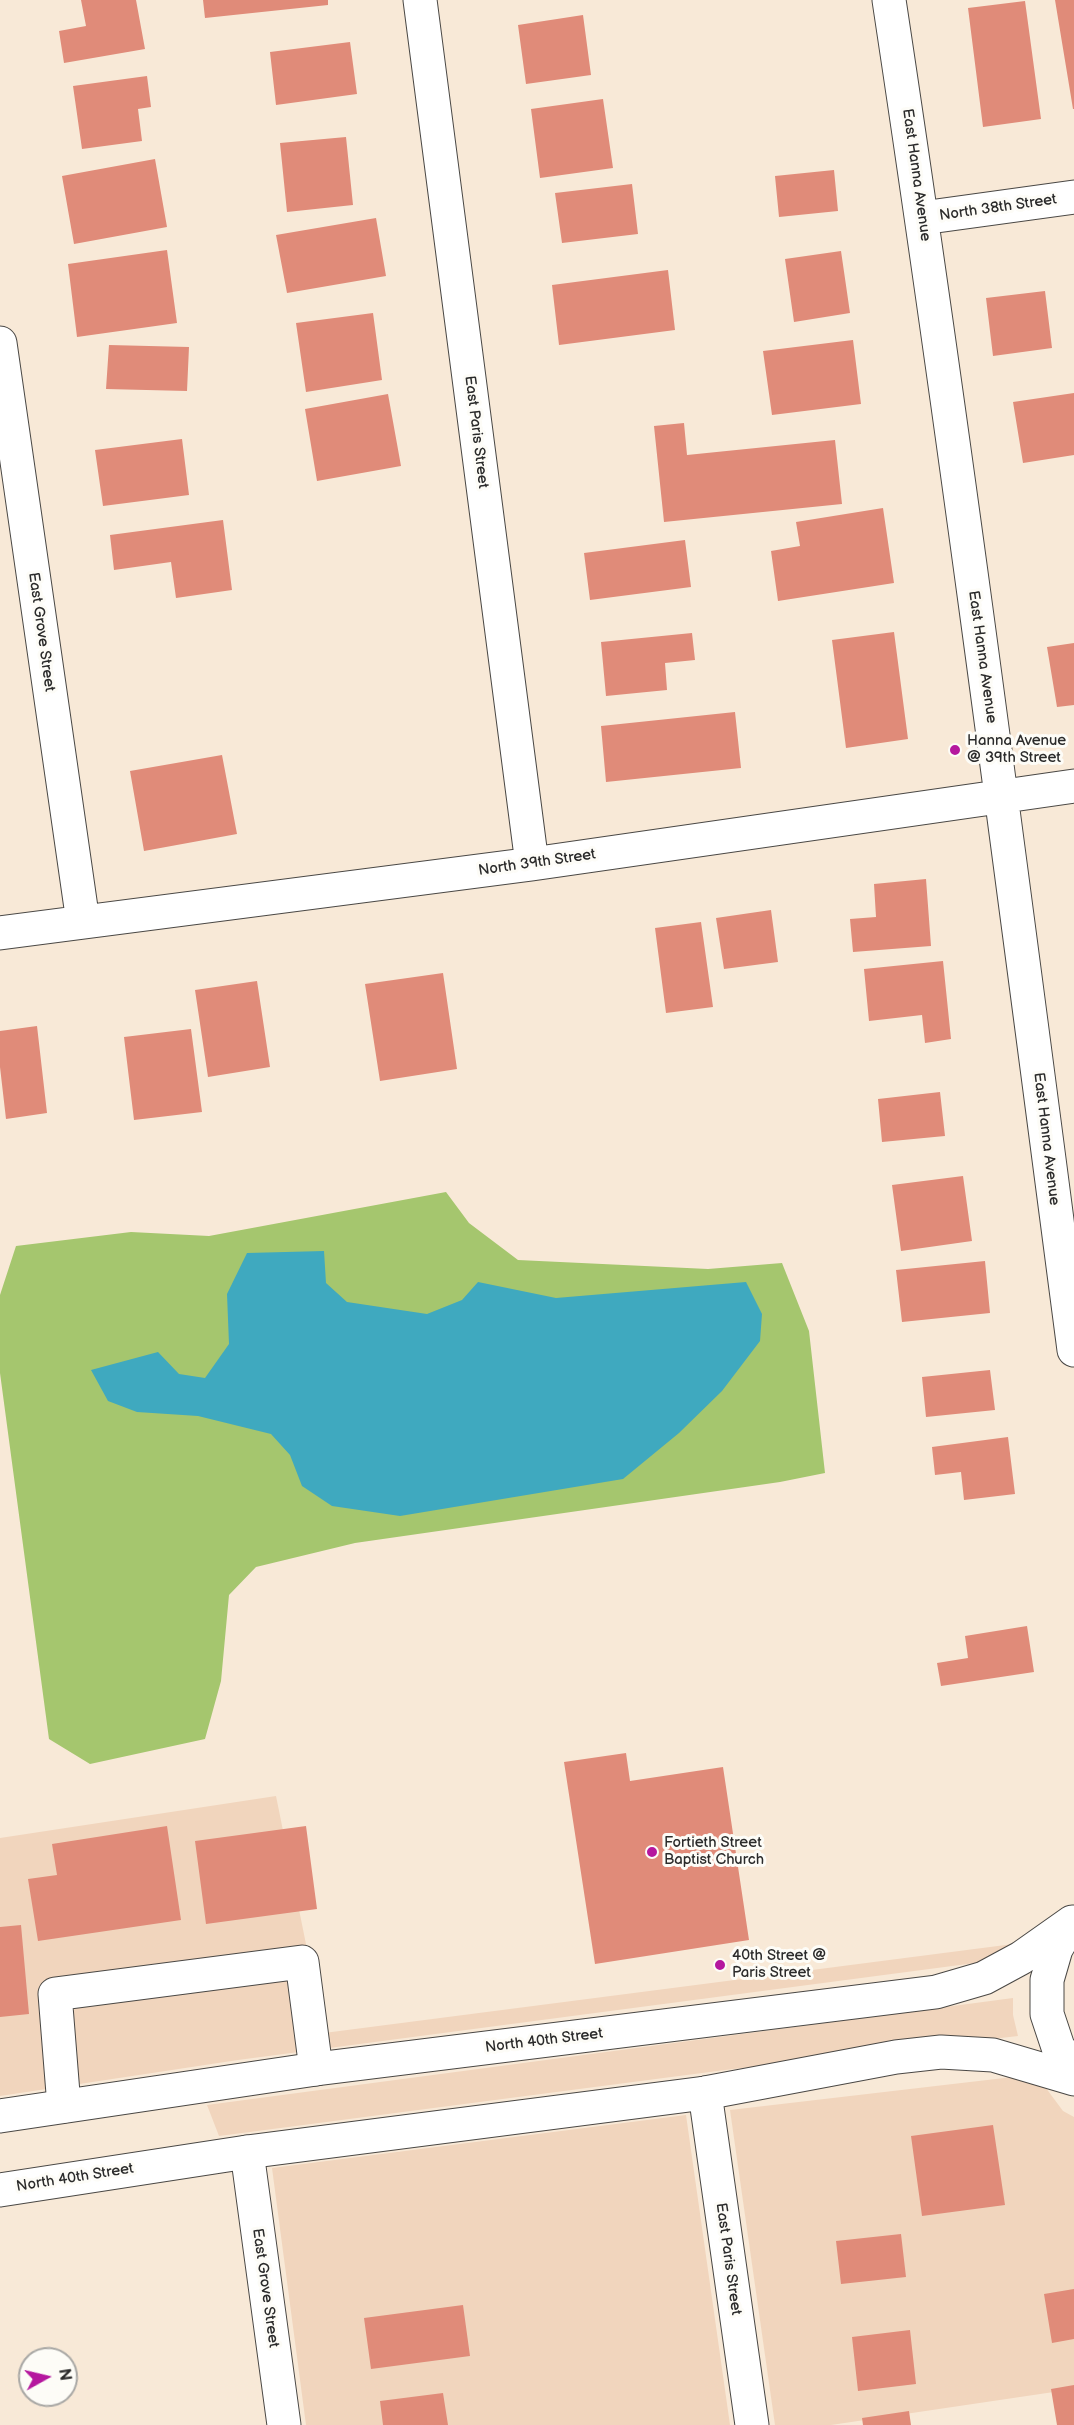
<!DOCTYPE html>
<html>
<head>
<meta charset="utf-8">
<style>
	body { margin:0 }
	#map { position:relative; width:1074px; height:2425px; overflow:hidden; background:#f8e9d7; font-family:"Balsamiq Sans",sans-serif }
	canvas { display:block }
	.north { position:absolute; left:18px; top:2347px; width:60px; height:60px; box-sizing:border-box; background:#fdfcf7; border:2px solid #a9a8a5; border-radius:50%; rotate:82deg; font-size:16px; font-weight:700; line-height:24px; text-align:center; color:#2b2b2b }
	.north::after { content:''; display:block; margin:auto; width:21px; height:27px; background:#b5179e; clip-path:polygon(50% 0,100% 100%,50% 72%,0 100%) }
</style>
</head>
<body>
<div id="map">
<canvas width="1074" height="2425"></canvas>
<div class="north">N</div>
</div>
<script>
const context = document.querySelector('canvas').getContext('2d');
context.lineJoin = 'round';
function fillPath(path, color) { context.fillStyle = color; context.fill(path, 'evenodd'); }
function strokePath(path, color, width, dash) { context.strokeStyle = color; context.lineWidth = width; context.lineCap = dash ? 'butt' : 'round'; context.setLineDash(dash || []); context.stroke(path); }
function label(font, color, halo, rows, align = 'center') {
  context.font = font + ' "Balsamiq Sans",sans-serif'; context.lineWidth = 6; context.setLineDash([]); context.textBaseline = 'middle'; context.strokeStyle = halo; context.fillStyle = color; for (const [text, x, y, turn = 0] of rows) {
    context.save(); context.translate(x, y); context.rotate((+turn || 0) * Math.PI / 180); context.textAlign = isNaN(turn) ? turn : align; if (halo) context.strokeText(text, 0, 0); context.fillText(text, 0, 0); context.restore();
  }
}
fillPath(new Path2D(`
	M276,1796L324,2033L1021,1943L1013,1958L238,2060L0,2096V1838Z
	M1013,1998V2015L1018,2036L725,2070L219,2136L207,2105Z
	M1030,2075L1037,2076L1063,2111L1074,2117V2389L831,2425H775L730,2110Z
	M686,2115L730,2425H306L272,2168Z`), '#f1d5bd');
fillPath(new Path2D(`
	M446,1192L469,1223L518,1260L708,1269L782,1263L809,1331L825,1473L780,1482L355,1543L256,1567L229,1595L221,1681L205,1739L90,1764L49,1739L0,1373V1295L16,1246L131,1232L209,1236Z`), '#a5c66e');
fillPath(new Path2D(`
	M324,1251L326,1283L347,1302L427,1314L462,1300L478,1282L556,1298L746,1282L762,1314L760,1341L722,1391L679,1433L623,1479L400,1516L332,1506L302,1486L290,1455L271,1434L198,1416L137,1412L108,1401L91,1370L158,1352L179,1374L205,1378L229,1344L227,1294L247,1253Z`), '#3fa9bf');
fillPath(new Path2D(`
	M81,0H136L145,49L64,63L59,31L86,26Z
	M203,0H328V5L205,18Z
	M1055,0H1074V109H1073Z
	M1025,1L1041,119L983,127L968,8Z
	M583,15L591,75L526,84L518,25Z
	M350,42L357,94L276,105L270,52Z
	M147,76L151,107L138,109L142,141L82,149L73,86Z
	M603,99L613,168L540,178L531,109Z
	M346,137L353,205L287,212L280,143Z
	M155,159L167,227L74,244L62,176Z
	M834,170L838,211L779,217L775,176Z
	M632,184L638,234L562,243L555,193Z
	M376,218L386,276L287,293L276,235Z
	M167,250L177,323L77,337L68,264Z
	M841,251L850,313L794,322L785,259Z
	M668,270L675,330L559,345L552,285Z
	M1045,291L1052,348L993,356L986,298Z
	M373,313L382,380L306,392L296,323Z
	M853,340L861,404L772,415L763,351Z
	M109,345L189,347L187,391L106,389Z
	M1074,393V455L1023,463L1013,402Z
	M388,394L401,466L317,481L305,409Z
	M684,423L687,455L835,440L842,504L664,522L654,426Z
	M182,439L189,495L103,506L95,450Z
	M883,508L894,583L778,601L771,551L800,546L796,522Z
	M223,520L232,590L176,598L171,562L114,570L110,535Z
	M685,540L691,587L590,600L584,553Z
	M894,632L908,739L846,748L832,640Z
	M692,633L695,660L665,663L667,690L606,696L601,642Z
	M1074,643V705L1057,707L1047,647Z
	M735,712L741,768L606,782L601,726Z
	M222,755L237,834L144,851L130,771Z
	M926,879L931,946L853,952L850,919L876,917L874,884Z
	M771,910L778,962L724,969L716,918Z
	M701,922L713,1007L666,1013L655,928Z
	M943,961L951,1039L925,1043L922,1015L869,1021L864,969Z
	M443,973L457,1069L380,1081L365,984Z
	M257,981L270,1067L208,1077L195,990Z
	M37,1026L47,1113L6,1119L0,1067V1031Z
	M191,1029L202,1112L134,1120L124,1037Z
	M940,1092L945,1136L882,1142L878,1099Z
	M963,1176L972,1241L901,1251L892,1185Z
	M985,1261L990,1313L902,1322L896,1270Z
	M990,1370L995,1410L926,1417L922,1377Z
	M1008,1437L1015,1494L964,1500L961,1472L935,1475L932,1447Z
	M1027,1626L1034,1672L941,1686L937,1663L968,1658L965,1636Z
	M626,1753L630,1781L723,1767L749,1940L595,1964L564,1762Z
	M167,1826L181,1920L38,1941L28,1879L57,1875L52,1844Z
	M306,1826L317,1909L206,1924L195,1841Z
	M21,1925L29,2014L0,2017V1927Z
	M993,2125L1005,2205L922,2216L911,2136Z
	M901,2234L906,2277L841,2284L836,2241Z
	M1074,2289V2339L1052,2343L1044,2294Z
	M463,2305L470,2356L371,2369L364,2318Z
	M910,2330L916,2384L858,2391L852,2337Z
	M1074,2385V2425H1057L1051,2389Z
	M443,2393L448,2425H383L380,2401Z
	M909,2411L911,2425H863L862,2418Z`), '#e08b79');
const minor = new Path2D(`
	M420,0L532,864
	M889,0C957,449 1015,900 1074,1350
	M922,218L1074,197
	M0,343L83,922
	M0,933L532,864L1074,786
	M705,2093L752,2425
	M64,2106L55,1994L302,1962L316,2069
	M247,2152L284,2425`);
const major = new Path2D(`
	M1070,1925L1056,1949L1047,1980V2014L1058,2047L1074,2070
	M0,2116L316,2069L936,1992L984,1978L1021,1958L1072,1922
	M0,2190L247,2152L705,2093L896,2057L941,2052L993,2055L1074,2079`);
strokePath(minor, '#4a4845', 35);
strokePath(major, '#4a4845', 35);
strokePath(minor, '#fff', 33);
strokePath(major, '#fff', 33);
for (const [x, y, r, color] of [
	[955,750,6,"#b5179e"],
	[652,1852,6,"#b5179e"],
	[720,1965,6,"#b5179e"]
]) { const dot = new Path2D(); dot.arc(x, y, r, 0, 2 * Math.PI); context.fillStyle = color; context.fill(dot); strokePath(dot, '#fdfcf7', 2); }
label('15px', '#2b2b2b', '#fdfcf7', [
	["East Hanna Avenue",916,175,82],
	["North 38th Street",998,208,-8],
	["East Paris Street",476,432,83],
	["East Grove Street",41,632,82],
	["East Hanna Avenue",982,657,82],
	["North 39th Street",537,863,-8],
	["East Hanna Avenue",1046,1139,83],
	["North 40th Street",544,2041,-7],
	["North 40th Street",75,2178,-9],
	["East Paris Street",728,2259,82],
	["East Grove Street",265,2288,82]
]);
label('15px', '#2b2b2b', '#fdfcf7', [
	["Hanna Avenue",967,741],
	["@ 39th Street",967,758],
	["Fortieth Street",664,1843],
	["Baptist Church",664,1860],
	["40th Street @",732,1956],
	["Paris Street",732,1973]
], 'left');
</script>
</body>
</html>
